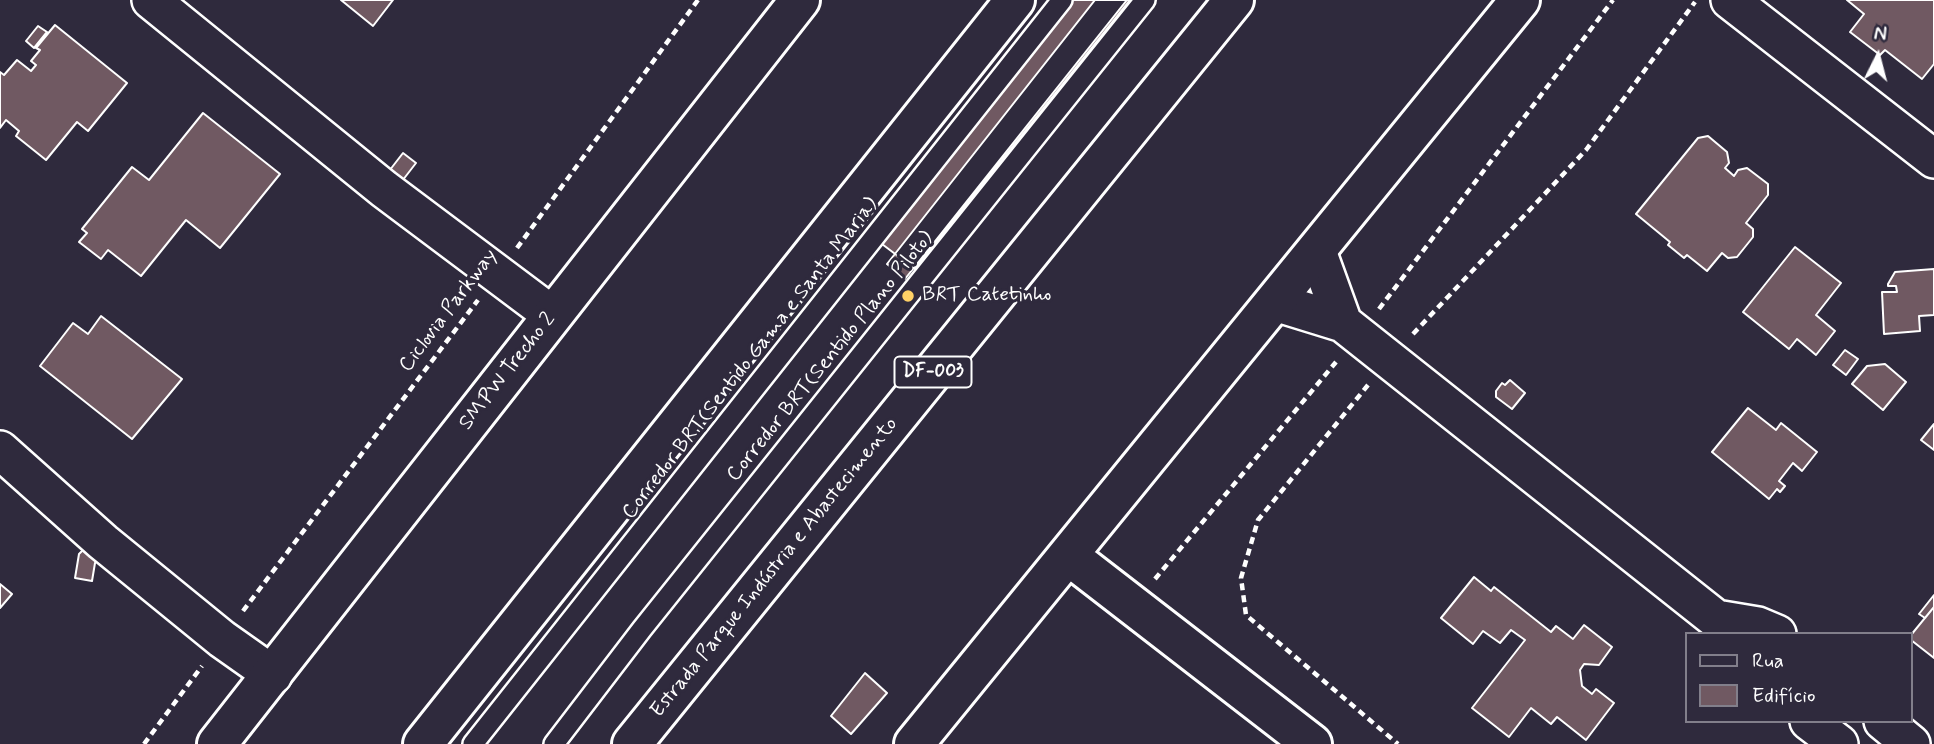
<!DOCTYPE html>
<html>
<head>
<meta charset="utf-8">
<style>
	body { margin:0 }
	#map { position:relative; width:1934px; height:744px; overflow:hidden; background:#2f2a3d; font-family:Mynerve,sans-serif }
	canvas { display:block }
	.legend { position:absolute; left:1685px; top:632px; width:228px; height:91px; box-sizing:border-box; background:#2f2a3d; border:2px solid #827f8b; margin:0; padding:9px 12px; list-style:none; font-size:21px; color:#fff }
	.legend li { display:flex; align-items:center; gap:14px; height:35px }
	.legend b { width:35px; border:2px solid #827f8b }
	.north { position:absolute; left:1843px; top:21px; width:70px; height:70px; -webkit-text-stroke:5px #2f2a3d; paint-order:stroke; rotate:6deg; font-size:19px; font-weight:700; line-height:28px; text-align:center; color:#fff }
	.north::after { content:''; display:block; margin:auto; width:24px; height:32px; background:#fff; clip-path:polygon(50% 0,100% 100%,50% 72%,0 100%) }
</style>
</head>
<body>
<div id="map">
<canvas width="1934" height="744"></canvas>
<ul class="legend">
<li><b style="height:9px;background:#2f2a3d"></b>Rua</li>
<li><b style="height:19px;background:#705962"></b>Edifício</li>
</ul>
<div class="north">N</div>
</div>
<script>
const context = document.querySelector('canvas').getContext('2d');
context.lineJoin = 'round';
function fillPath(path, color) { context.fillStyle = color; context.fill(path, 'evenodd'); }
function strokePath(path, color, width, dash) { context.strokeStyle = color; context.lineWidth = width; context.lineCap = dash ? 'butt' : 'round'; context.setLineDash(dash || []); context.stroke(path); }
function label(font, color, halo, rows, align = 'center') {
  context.font = font + ' Mynerve,sans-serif'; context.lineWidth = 6; context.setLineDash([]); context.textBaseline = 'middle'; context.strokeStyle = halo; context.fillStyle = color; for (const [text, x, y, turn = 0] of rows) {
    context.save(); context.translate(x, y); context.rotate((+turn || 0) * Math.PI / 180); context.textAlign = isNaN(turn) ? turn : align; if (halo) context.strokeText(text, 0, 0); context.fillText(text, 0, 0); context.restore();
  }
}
const building = new Path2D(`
	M341,0H393L373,26Z
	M1073,0H1130L915,269L878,241Z
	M1095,0H1127L905,279L887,264Z
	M1934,0V64L1922,79L1885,50L1880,55L1850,32L1864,14L1847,0Z
	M55,25L127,83L88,131L77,122L46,160L16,136L19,131L6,120L0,128V72L4,75L17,60L31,71L36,65L31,61L40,50L36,48Z
	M38,26L47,32L34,48L26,41Z
	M203,113L280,174L220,248L186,220L141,276L108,250L101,259L79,242L87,233L82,229L132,167L149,180Z
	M1708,136L1727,152L1729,163L1725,168L1734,176L1738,170L1747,168L1768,184V195L1746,223L1753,229V237L1737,257L1728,258L1722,253L1707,271L1687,255L1684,258L1668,245L1670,242L1636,214L1698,138Z
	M403,153L416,163L399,185L386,175Z
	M1795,247L1841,283L1816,315L1835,331L1816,355L1797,339L1789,349L1743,312Z
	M1934,269V315L1919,316L1920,331L1884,334L1882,292H1897L1896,286H1888V284L1895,272Z
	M101,316L182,379L132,439L40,366L73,323L88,334Z
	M1845,350L1858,359L1846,375L1833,365Z
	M1885,364L1906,382L1883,410L1852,384L1867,366Z
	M1510,380L1525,393L1512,409L1496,397V391L1502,383L1505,385Z
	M1748,408L1776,430L1781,423L1817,452L1802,471L1793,463L1779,481L1785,486L1780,492L1777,489L1769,499L1712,452Z
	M1934,424V450L1921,440Z
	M88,545L100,555L95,563L92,581L75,578L79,554Z
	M1474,577L1491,591L1494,587L1551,632L1556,626L1573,639L1584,625L1612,647L1599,665L1584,664L1580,670L1582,686L1592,694L1596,689L1614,703L1586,740L1557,717L1551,724L1531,708L1509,737L1472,708L1525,640L1511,630L1500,643L1483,631L1473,644L1441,618Z
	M0,584L12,594L0,608Z
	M1934,595V607L1925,618L1919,614Z
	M1934,607V658L1911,640V635Z
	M865,673L887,693L851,734L831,716Z`);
fillPath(building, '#705962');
strokePath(building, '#fff', 2);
const service = new Path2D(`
	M473,744L1062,0
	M554,744L642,629L1145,0`);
const minor = new Path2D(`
	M151,0L384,189L552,315
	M1730,0L1934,159
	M1317,251L1343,323
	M1275,302L1343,323L1716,619L1758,626L1777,634
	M0,450L103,542L222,639L273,675
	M1809,721L1839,744
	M1883,721L1911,744`);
const tertiary = new Path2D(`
	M1069,556L1312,744
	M217,744L800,0
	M914,744L1520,0`);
const trunk = new Path2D(`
	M423,744L1015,0
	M632,744L1234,0`);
strokePath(service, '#fff', 24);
strokePath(minor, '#fff', 42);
strokePath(tertiary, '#fff', 44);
strokePath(trunk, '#fff', 44);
strokePath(new Path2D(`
	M517,248L698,0
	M1379,309L1613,0
	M1413,334L1586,150L1695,2
	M1368,385L1258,520L1241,578L1246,615L1398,744
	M1155,579L1336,362
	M243,611L478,300
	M144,744L202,666`), '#fff', 4.5, [7, 5]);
strokePath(service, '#2f2a3d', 19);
strokePath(minor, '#2f2a3d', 37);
strokePath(tertiary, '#2f2a3d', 38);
strokePath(trunk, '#2f2a3d', 38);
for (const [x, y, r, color] of [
	[908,296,7,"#ffd166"]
]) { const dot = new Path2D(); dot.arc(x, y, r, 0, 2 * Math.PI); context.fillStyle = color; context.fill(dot); strokePath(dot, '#2f2a3d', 2.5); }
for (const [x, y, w] of [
	[933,372,77]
]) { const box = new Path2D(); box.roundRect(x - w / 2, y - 15.5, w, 31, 5); context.fillStyle = '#2f2a3d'; context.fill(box); strokePath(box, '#fff', 2); }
label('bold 19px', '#fff', null, [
	["DF-003",933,372]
]);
label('21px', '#fff', '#2f2a3d', [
	["BRT Catetinho",922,296]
], 'left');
label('21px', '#fff', '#2f2a3d', [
	["Ciclovia Parkway",449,311,-53],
	["Corredor BRT(Sentido Plano Piloto)",831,357,-51],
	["Corredor BRT(Sentido Gama e Santa Maria)",751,359,-52],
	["SMPW Trecho 2",508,372,-52],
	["Estrada Parque Indústria e Abastecimento",775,568,-51]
]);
</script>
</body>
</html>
